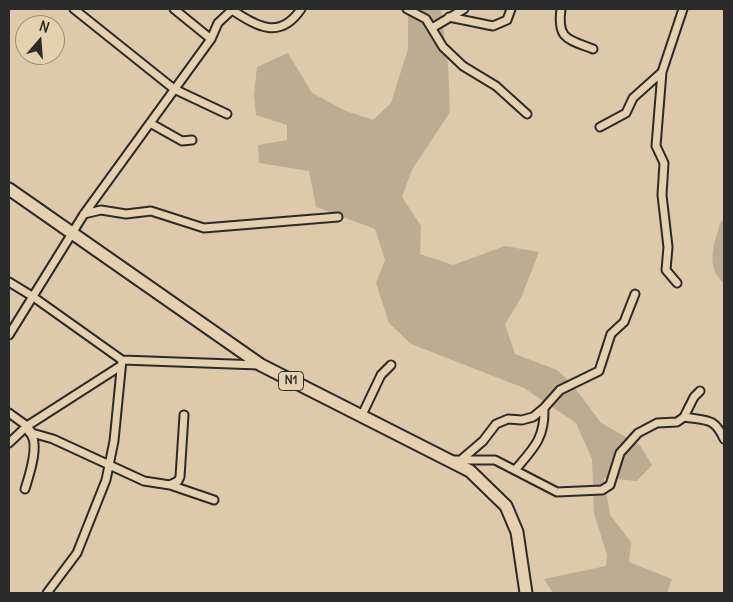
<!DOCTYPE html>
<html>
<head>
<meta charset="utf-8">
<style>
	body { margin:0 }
	#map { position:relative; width:733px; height:602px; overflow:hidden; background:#dec9aa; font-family:Delius,sans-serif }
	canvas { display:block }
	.frame { position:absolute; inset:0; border:10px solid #2b2b2b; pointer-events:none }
	.north { position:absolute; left:15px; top:15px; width:50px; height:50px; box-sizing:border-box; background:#e5d0af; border:1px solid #9b8e7a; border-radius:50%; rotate:18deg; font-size:14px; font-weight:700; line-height:20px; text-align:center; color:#2b2b2b }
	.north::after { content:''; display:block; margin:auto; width:18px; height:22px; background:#2b2b2b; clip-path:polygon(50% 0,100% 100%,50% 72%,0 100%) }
</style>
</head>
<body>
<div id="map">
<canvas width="733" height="602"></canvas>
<div class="frame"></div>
<div class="north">N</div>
</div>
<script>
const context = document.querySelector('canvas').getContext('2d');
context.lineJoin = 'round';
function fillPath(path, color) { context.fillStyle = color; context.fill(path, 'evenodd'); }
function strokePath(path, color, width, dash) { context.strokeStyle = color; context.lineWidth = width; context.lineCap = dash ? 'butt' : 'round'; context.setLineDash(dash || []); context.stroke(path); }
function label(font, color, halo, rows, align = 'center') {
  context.font = font + ' Delius,sans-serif'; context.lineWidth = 5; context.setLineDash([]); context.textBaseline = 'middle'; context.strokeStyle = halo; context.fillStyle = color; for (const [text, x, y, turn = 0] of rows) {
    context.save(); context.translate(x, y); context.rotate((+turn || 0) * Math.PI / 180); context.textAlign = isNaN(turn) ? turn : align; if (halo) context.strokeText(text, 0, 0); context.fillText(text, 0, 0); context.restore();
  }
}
fillPath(new Path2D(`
	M408,9H441L448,65L450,112L412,170L402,197L421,226L420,254L453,265L505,246L539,252L521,298L505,324L515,354L557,370L572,384L601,423L640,445L652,465L637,481L604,478L610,515L631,542L629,562L672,579L667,593H553L544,579L606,566L607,555L594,513L592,459L576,423L524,388L411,344L389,323L376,283L385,260L375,229L316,207L309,171L259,163L258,145L287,140V125L256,115L254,94L257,67L288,53L312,93L346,111L373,120L391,103L408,49Z
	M724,220V283C704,267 715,241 721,221Z`), '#bdac92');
const minor = new Path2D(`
	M74,9L174,89L227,114
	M174,9L211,39
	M407,9L426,19L443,47L463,66L496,86L527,114
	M561,9C557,39 567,39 593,49
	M232,10C258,27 280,40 301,9
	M449,17L493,26L507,20L511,9
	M432,28L464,9
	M150,123L182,141L192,140
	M600,127L626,113L633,98L662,72
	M84,214L101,210L126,214L151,211L204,228L338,217
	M9,282L32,296L122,360
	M677,283L666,270L668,247L662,195L664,163L656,146L662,72L683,9
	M9,335L84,214L211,39L218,23L233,9
	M9,413L27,426L32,433L53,439L144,481L170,485L178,481L180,477L184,415
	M361,417L381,375L391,365
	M684,417C707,421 714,417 724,439
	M9,443L27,426L119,367
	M462,459L483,441L496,424L508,419L522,420L533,417L544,408
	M452,460H495L557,492L602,490L610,485L620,453L638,433L657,423L677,422L684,417L694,397L700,391
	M515,470C534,448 545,438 544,408L560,390L599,371L611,334L624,322L635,294
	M170,485L214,500
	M25,489C29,476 41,442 29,432
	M47,593L77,553L106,480L114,441L122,360L259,365`);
const trunk = new Path2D(`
	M9,189L261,365L470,471L506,506L517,532L526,593`);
strokePath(minor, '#2b2b2b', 11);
strokePath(trunk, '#2b2b2b', 15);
strokePath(minor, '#e5d0af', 7);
strokePath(trunk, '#e5d0af', 11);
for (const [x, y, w] of [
	[291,381,25]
]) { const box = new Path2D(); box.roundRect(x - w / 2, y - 9.5, w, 19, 4); context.fillStyle = '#e5d0af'; context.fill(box); strokePath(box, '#2b2b2b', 1); }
label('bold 12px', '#2b2b2b', null, [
	["N1",291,381]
]);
</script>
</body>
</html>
